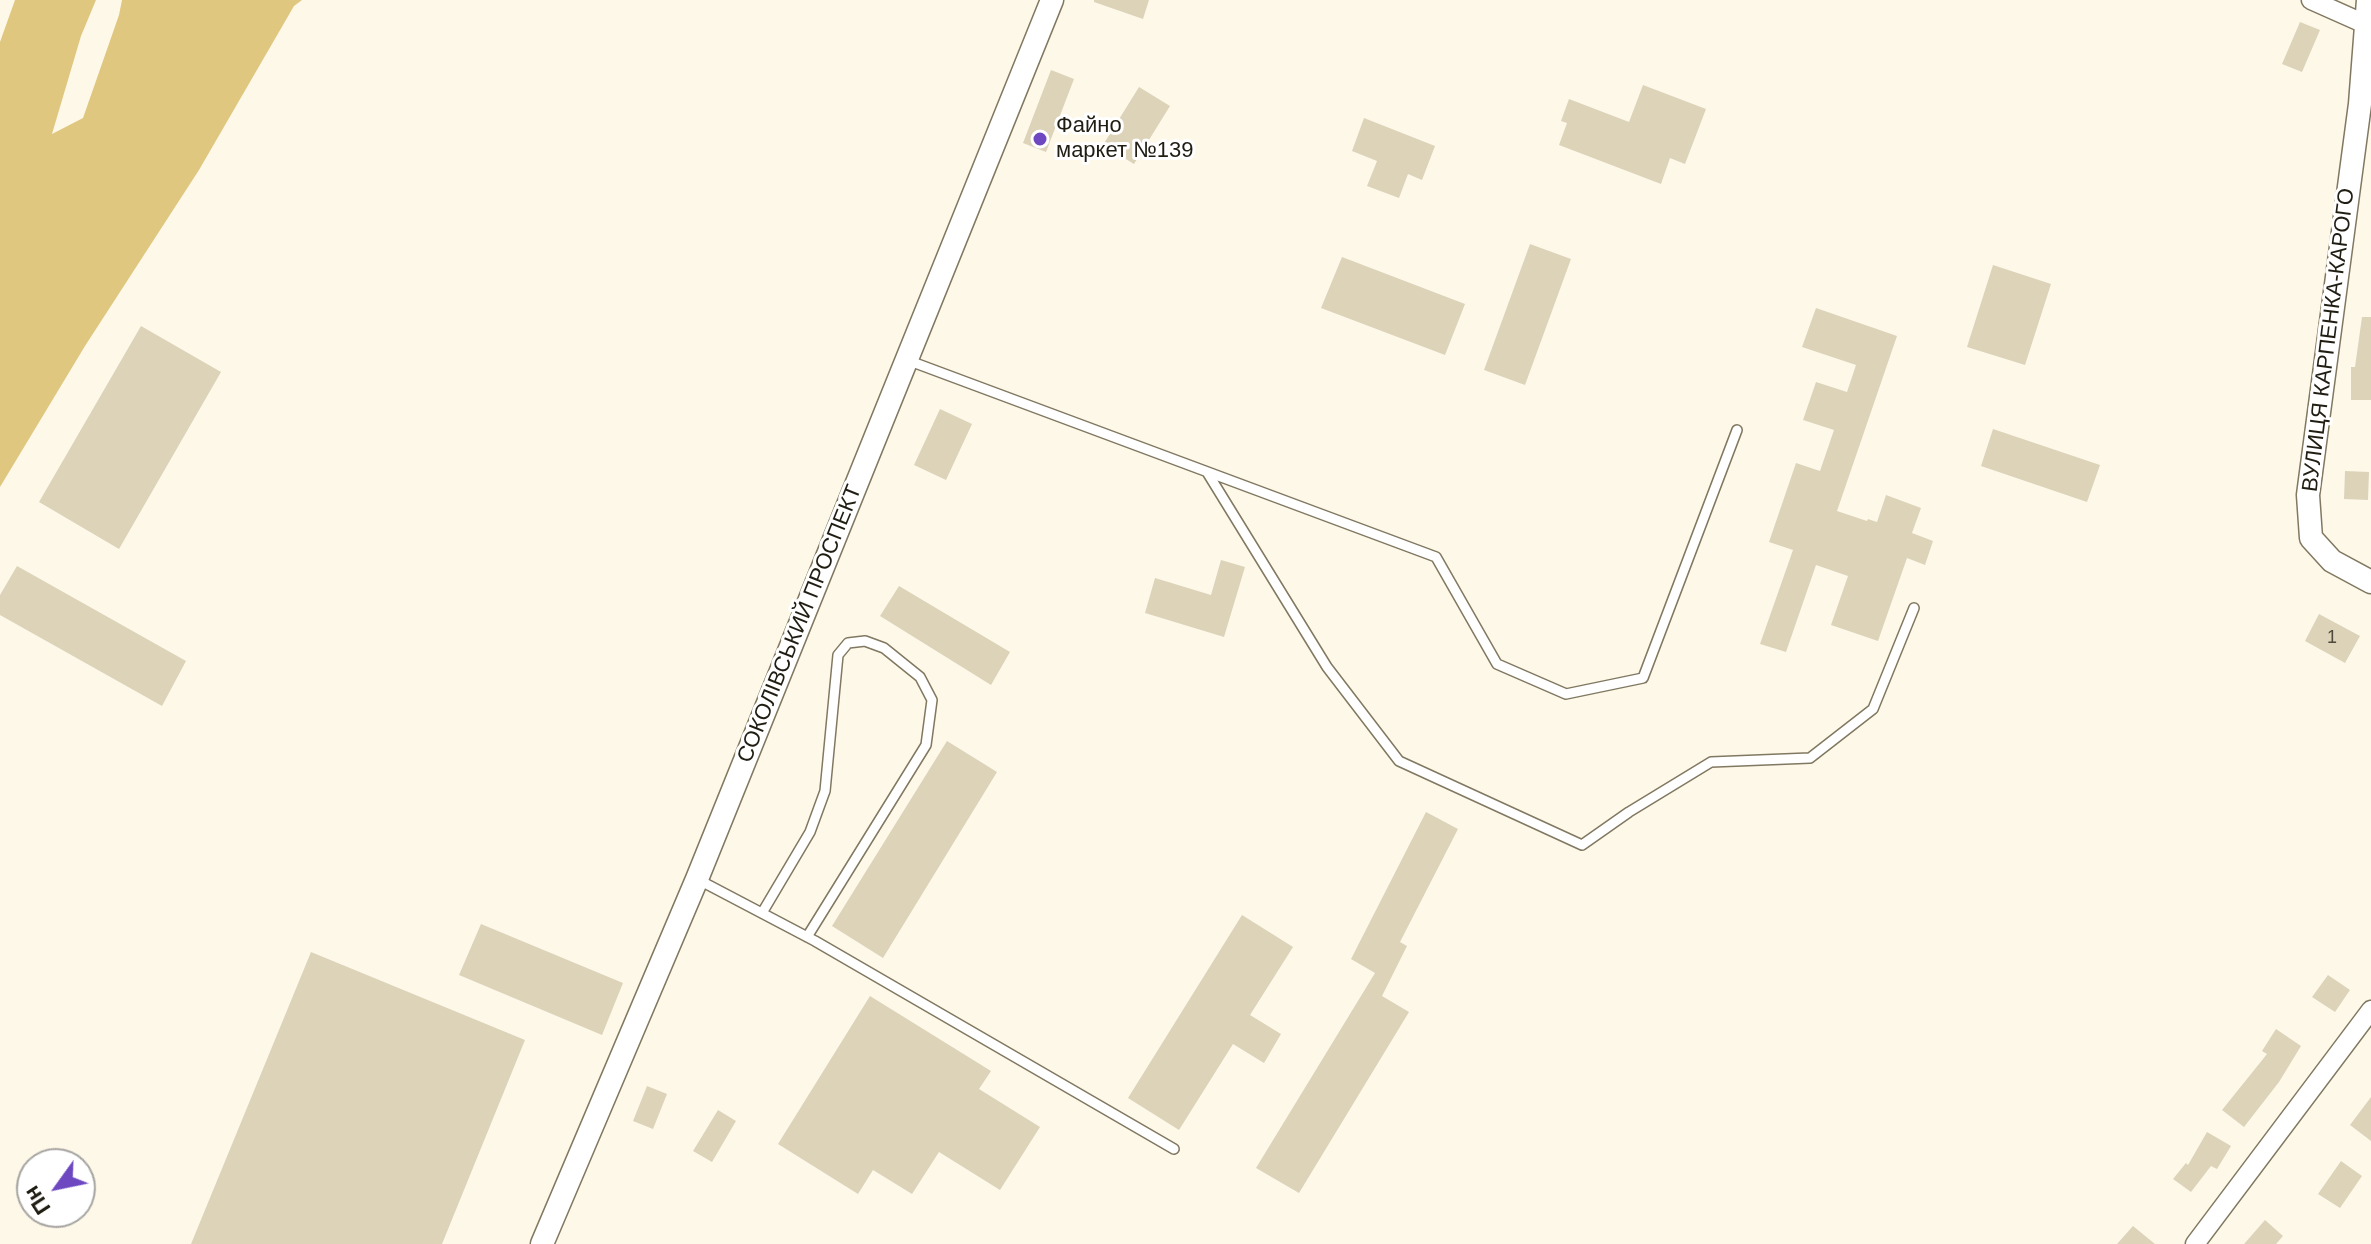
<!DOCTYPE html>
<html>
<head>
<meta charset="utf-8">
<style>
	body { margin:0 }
	#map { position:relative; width:2371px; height:1244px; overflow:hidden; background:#fef8e9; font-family:Arial,sans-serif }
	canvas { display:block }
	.north { position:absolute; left:16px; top:1148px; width:80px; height:80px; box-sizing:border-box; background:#fff; border:2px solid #a6a5a1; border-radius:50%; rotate:237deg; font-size:22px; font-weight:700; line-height:32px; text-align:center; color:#201d13 }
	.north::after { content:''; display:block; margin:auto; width:28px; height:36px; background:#6d48c1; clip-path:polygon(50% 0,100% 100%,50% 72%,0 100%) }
</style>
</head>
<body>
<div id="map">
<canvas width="2371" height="1244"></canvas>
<div class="north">Пн</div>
</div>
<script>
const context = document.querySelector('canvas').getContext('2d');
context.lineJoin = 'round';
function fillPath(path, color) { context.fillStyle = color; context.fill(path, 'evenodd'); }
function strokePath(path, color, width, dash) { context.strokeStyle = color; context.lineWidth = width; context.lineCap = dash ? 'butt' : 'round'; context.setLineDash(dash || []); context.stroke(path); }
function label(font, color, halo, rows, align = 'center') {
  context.font = font + ' Arial,sans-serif'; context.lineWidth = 6; context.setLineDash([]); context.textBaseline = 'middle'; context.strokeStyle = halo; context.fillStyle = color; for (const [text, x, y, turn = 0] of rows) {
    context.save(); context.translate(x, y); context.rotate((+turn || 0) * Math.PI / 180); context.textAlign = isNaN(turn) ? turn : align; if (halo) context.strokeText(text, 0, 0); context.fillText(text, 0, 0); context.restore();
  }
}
fillPath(new Path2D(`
	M15,0H96L81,36L52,134L83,118L119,15L122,0H302L294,6L199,170L85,346L0,487V42Z`), '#e0c780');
fillPath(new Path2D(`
	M1094,0H1149L1143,19L1094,2Z
	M2300,22L2320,30L2302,72L2282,64Z
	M1051,70L1074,79L1046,152L1023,143Z
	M1643,85L1706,109L1685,164L1670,158L1661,184L1559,145L1567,123L1561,121L1569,99L1629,122Z
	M1139,87L1170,106L1134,164L1103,145Z
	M1364,118L1435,146L1422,180L1408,174L1399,198L1367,186L1377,161L1352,151Z
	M1530,244L1571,259L1525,385L1484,370Z
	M1342,257L1465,304L1445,355L1321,308Z
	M1993,265L2051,284L2025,365L1967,347Z
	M1816,308L1897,336L1837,511L1867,521L1868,519L1877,522L1886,495L1921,508L1912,533L1933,541L1925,565L1907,558L1878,641L1831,625L1848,576L1816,565L1786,652L1760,644L1793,550L1769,542L1796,463L1820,471L1834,430L1803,420L1816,382L1847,392L1856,365L1802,347Z
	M2362,317H2371V400H2351V367H2355Z
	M141,326L221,372L119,549L39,502Z
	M940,409L972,424L946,480L914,465Z
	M1993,429L2100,465L2087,502L1981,466Z
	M2345,471L2369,472L2368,500L2344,499Z
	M1221,560L1245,567L1224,637L1145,613L1155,578L1211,595Z
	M17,566L186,661L162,706L0,615V595Z
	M899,586L1010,652L991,685L880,616Z
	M2319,614L2360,636L2345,663L2305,641Z
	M947,741L997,772L883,958L832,926Z
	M1426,812L1458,829L1400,942L1407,946L1382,996L1409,1012L1299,1193L1256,1168L1375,973L1351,959Z
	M1242,915L1293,947L1250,1015L1281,1034L1264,1063L1233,1044L1179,1130L1128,1098Z
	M481,924L623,983L602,1035L459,975Z
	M311,952L525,1040L442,1244H191Z
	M2328,975L2350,990L2335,1012L2312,997Z
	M870,996L991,1071L979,1089L1040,1127L1000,1190L939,1152L912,1194L873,1170L858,1194L778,1144Z
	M2276,1029L2301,1046L2279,1082L2244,1127L2222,1110L2267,1054L2262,1051Z
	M647,1086L667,1094L653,1129L633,1121Z
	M2371,1097V1141L2350,1125Z
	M718,1110L736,1121L712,1162L693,1151Z
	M2207,1132L2231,1146L2217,1169L2211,1166L2191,1192L2173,1179L2186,1163L2188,1165Z
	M2341,1161L2362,1176L2340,1208L2318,1194Z
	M2265,1220L2283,1236L2276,1244H2244Z
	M2133,1226L2155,1244H2117Z`), '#dcd3b9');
const service = new Path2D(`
	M907,360L1436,557L1497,664L1566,694L1643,678L1737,430
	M1207,472L1327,667L1399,761L1582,845L1629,812L1711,762L1810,758L1873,709L1914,608
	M697,879L815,941L1174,1149
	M762,913L810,832L825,791L838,655L848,643L865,641L884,648L920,677L932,700L926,745L807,937`);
const minor = new Path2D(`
	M2311,0L2365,24
	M2195,1244L2371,1010`);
const tertiary = new Path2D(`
	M2368,0L2360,104L2308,495L2311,538L2332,561L2371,582
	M542,1244L697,879L1052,0`);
strokePath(service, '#807860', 12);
strokePath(minor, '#807860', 21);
strokePath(tertiary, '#807860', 25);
strokePath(service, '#fff', 9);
strokePath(minor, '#fff', 18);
strokePath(tertiary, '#fff', 22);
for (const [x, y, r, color] of [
	[1040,139,8,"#6d48c1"]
]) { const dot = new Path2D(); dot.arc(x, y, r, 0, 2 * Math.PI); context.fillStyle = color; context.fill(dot); strokePath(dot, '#fff', 3); }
label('18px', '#4f4a3c', null, [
	["1",2332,638]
]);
label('22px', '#201d13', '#fff', [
	["Файно",1056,126],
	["маркет №139",1056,151]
], 'left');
label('22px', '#201d13', '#fff', [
	["ВУЛИЦЯ КАРПЕНКА-КАРОГО",2329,340,-83],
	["СОКОЛІВСЬКИЙ ПРОСПЕКТ",800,624,-68]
]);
</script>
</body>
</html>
